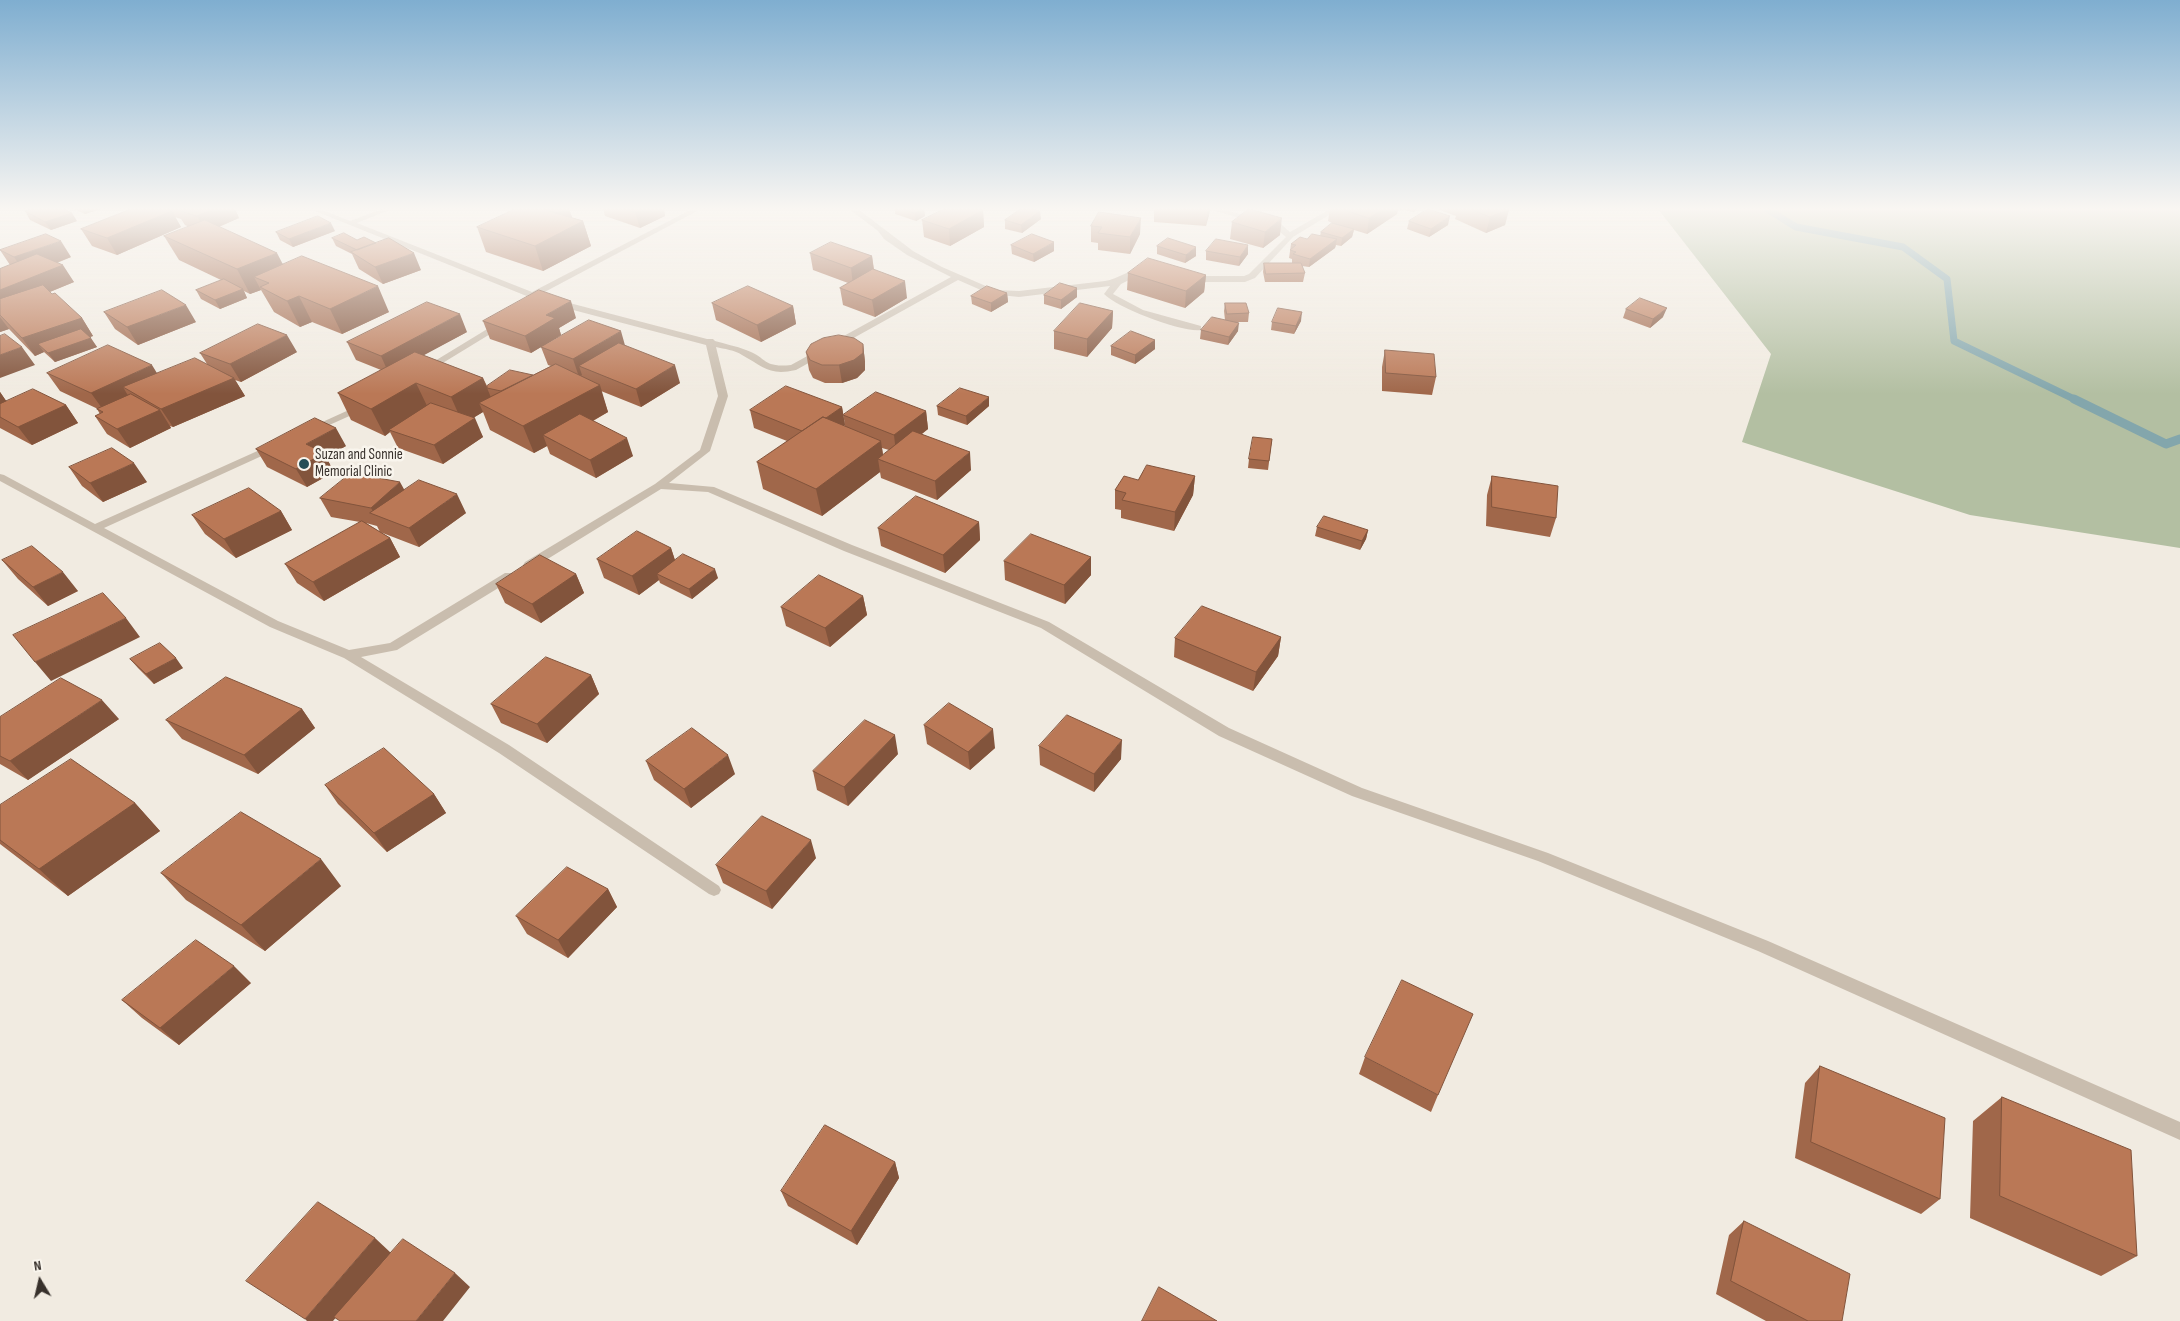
<!DOCTYPE html>
<html>
<head>
<meta charset="utf-8">
<style>
	body { margin:0 }
	#map { position:relative; width:2180px; height:1321px; overflow:hidden; background:#f1ebe1; font-family:"Sofia Sans Condensed",sans-serif }
	canvas { display:block }
	.north { position:absolute; left:15px; top:1256px; width:50px; height:50px; -webkit-text-stroke:4px #f9f5ed; paint-order:stroke; rotate:351deg; font-size:14px; font-weight:700; line-height:20px; text-align:center; color:#38312c }
	.north::after { content:''; display:block; margin:auto; width:18px; height:22px; background:#38312c; clip-path:polygon(50% 0,100% 100%,50% 72%,0 100%) }
</style>
</head>
<body>
<div id="map">
<canvas width="2180" height="1321"></canvas>
<div class="north">N</div>
</div>
<script>
const context = document.querySelector('canvas').getContext('2d');
context.lineJoin = 'round';
function fillPath(path, color) { context.fillStyle = color; context.fill(path, 'evenodd'); }
function strokePath(path, color, width, dash) { context.strokeStyle = color; context.lineWidth = width; context.lineCap = dash ? 'butt' : 'round'; context.setLineDash(dash || []); context.stroke(path); }
function label(font, color, halo, rows, align = 'center') {
  context.font = font + ' "Sofia Sans Condensed",sans-serif'; context.lineWidth = 5; context.setLineDash([]); context.textBaseline = 'middle'; context.strokeStyle = halo; context.fillStyle = color; for (const [text, x, y, turn = 0] of rows) {
    context.save(); context.translate(x, y); context.rotate((+turn || 0) * Math.PI / 180); context.textAlign = isNaN(turn) ? turn : align; if (halo) context.strokeText(text, 0, 0); context.fillText(text, 0, 0); context.restore();
  }
}
fillPath(new Path2D(`
	M1658,209H2180V548L1970,515L1742,442L1771,354Z`), '#b3bfa2');
strokePath(new Path2D(`
	M1767,209L1796,227L1903,247L1947,279L1954,341L2076,400`), '#83a6ac', 7);
strokePath(new Path2D(`
	M2074,399L2166,444L2180,439`), '#83a6ac', 9);
fillPath(new Path2D(`
	M310,209H320L350,221L382,209H392L357,223L532,292L692,209H701L539,295L707,339H713L715,341C725,344 736,346 746,350C767,357 762,368 791,365L951,277L907,255L884,239L878,231L849,209H858L913,251L942,267L995,290L1019,291L1105,281C1118,279 1134,267 1145,268V272L1121,284L1113,294L1143,310L1201,326V330C1183,333 1117,308 1104,294L1110,286L1019,297L990,294L958,280L796,370C769,376 764,367 742,355C735,350 724,349 716,347L728,396L710,451L669,483L714,487L852,545L1049,622L1229,728L1362,788L1548,853L1768,941L2180,1122V1140L1758,951L1538,861L1352,796L1219,736L1041,628L844,551L708,492L661,489L533,568H525L523,565L525,562L655,484L700,450L718,396L706,345L539,301Z
	M1208,209H1220L1281,224L1290,232L1330,209H1339L1293,237L1255,278L1245,282H1196L1184,276L1188,273L1197,276H1244L1249,274L1286,237L1275,228Z
	M502,320L505,321V325L428,372L425,373L420,370Z
	M362,404L367,407L365,409L316,431L312,432L307,429Z
	M273,444L278,447L277,449L104,528L278,621L349,650L390,643L505,573H513L515,576L513,579L397,650L361,657L509,745L719,886L721,890L719,894L714,896L709,894L499,753L344,658L270,627L0,481V474L4,475L95,524Z`), '#c9bdae');
fillPath(new Path2D(`
	M74,209H101L85,214Z
	M132,209H235L239,218L219,227L283,264L389,312L342,334L312,322L300,327L274,312L261,290L250,294L244,291L247,298L220,309L201,299L196,290L221,280L179,260L164,236L189,227L185,225L181,219L175,217L181,227L117,255L92,246L81,229Z
	M546,209H569L572,217H570L583,221L591,246L543,271L486,252L477,227L547,210Z
	M603,209H664L665,216L640,228L605,216Z
	M895,209H924L925,216L916,221L895,214Z
	M1154,209H1210L1206,226L1154,222Z
	M1330,209H1416L1414,212L1398,209L1397,214L1367,234L1354,230L1352,237L1341,246L1336,245L1335,248L1309,267L1302,266L1305,273L1303,282H1265L1263,272L1264,263H1292V259L1289,258L1291,244L1307,239L1320,236L1321,232L1332,223L1328,221Z
	M1437,209H1509L1505,225L1486,233L1455,219L1456,216Z
	M983,210L984,227L950,246L924,237L922,220Z
	M25,211L77,221L51,230L30,220Z
	M1099,212L1140,234L1130,254L1098,250V243L1091,242V226Z
	M1041,219L1022,233L1005,229V220Z
	M1409,221L1448,225L1429,237L1407,229Z
	M1232,222L1280,235L1263,248L1230,239Z
	M335,231L293,247L280,240L276,232Z
	M332,238L421,270L383,284L359,269L352,254L336,246Z
	M1011,245L1054,251L1034,262L1012,254Z
	M1157,246L1196,256L1185,263L1157,254Z
	M0,250L71,257L57,263L74,282L50,292L82,318L93,336L89,337L97,347L55,362L44,352L35,356L9,329L0,332V269L10,265Z
	M1206,251L1248,254L1239,266L1206,260Z
	M810,253L872,256L874,269L907,298L875,317L843,305L840,288L848,283L813,270Z
	M1128,273L1206,275L1204,292L1185,308L1127,290Z
	M1077,288V297L1061,309L1044,304V295Z
	M1007,293L1008,302L991,312L972,304L971,296Z
	M712,303L793,306L796,324L761,342L716,320Z
	M1225,303L1249,313L1248,322H1238V331L1228,345L1200,339L1201,330L1225,320L1224,311Z
	M1626,309L1663,317L1650,328L1623,318Z
	M1113,311L1112,328L1087,357L1054,349V331Z
	M104,312L196,322L138,345L115,329Z
	M576,318L559,328L561,335L547,344L625,345L680,383L641,407L601,391L608,412L593,421L633,456L596,478L550,454L547,446L534,453L490,430L483,412L473,418L483,437L443,464L398,448L390,432L385,436L351,420L338,393L381,370L356,360L347,342L467,332L423,355L483,378L487,386L533,375L551,366L548,365L541,347L531,353L490,339L483,321Z
	M1301,321L1294,334L1271,330L1272,322Z
	M1155,340V349L1135,364L1111,355V346Z
	M863,344L865,362V370L857,378L842,383H825L813,378L809,370L806,352Z
	M1385,350L1436,377L1432,395L1382,391V367Z
	M297,352L241,382L235,380L245,396L173,427L170,426L171,428L130,448L107,434L95,416L100,414L97,409H98L60,391L47,373H157L207,364L200,353Z
	M0,392L6,401L66,405L78,423L32,445L0,428Z
	M937,406H989L967,425L938,415Z
	M842,407L845,425L844,426H845L843,415L926,411L928,429L922,434L971,470L937,500L881,478L880,472L822,516L763,489L757,462L787,441L754,428L750,410ZM882,448L889,450L883,455Z
	M1272,439L1268,470L1248,468L1249,459Z
	M346,446L326,457L334,472L307,487L267,467L256,449Z
	M69,467L147,482L103,502L82,486Z
	M1195,476L1193,495L1174,531L1121,518V510L1115,509V490L1138,480Z
	M1492,476L1556,518L1550,537L1486,526L1487,495Z
	M404,490L466,513L419,547L380,532L377,526L366,523L390,538L400,557L324,601L297,583L285,564L360,522L331,517L320,498Z
	M281,511L292,530L236,558L205,534L192,515Z
	M979,522L980,540L945,573L881,546L878,528Z
	M1317,527L1368,530L1366,539L1360,550L1315,536Z
	M671,548L675,560L718,578L692,599L660,583L659,580L639,595L604,578L597,559Z
	M1091,557V575L1065,604L1005,580L1004,561Z
	M2,560L78,591L48,606L18,579Z
	M576,574L584,593L541,623L505,603L496,584Z
	M863,596L867,615L830,647L786,626L781,607Z
	M1281,637L1278,656L1253,691L1174,657L1175,638Z
	M130,659L183,668L154,684L138,668Z
	M591,675L599,694L547,743L501,723L491,704Z
	M302,709L315,728L258,774L182,739L166,720Z
	M0,717L119,719L28,780L0,764Z
	M924,725L995,748L970,770L927,744Z
	M1039,746L1121,759L1094,792L1040,765Z
	M898,754L848,806L817,790L813,771Z
	M646,761L735,774L691,808L654,780Z
	M325,785L434,794L446,813L387,852L338,804Z
	M135,803L160,831L68,896L0,844V805Z
	M816,858L772,909L723,883L716,865Z
	M161,873L341,886L265,951L186,900Z
	M608,889L617,907L568,958L527,934L516,916Z
	M251,983L179,1045L142,1018L122,1000Z
	M1365,1057L1438,1095L1431,1112L1359,1074Z
	M1820,1066L1940,1199L1921,1214L1795,1158L1805,1083Z
	M2002,1097L2137,1256L2101,1276L1970,1218L1973,1121Z
	M895,1162L899,1178L857,1245L788,1206L781,1191Z
	M1744,1221L1842,1321H1766L1716,1294L1729,1235Z`), '#a0674a');
fillPath(new Path2D(`
	M82,209H101L85,214Z
	M213,209H235L239,218L206,232L197,216Z
	M569,209L572,217L559,222L556,213Z
	M642,209H664L665,216L640,228L635,212Z
	M922,209H924L925,216L916,221L915,213Z
	M1208,209H1210V212L1206,226Z
	M1383,209H1398L1397,214L1367,234L1369,218Z
	M1509,209L1505,225L1486,233L1490,217Z
	M983,210L984,227L950,246L949,229Z
	M172,211L181,227L117,255L107,238Z
	M1040,211L1041,219L1022,233L1021,225Z
	M72,213L77,221L51,230L45,222Z
	M1450,216L1448,225L1429,237L1431,229Z
	M1141,218L1140,234L1130,254V237Z
	M1282,218L1280,235L1263,248L1265,232Z
	M583,221L591,246L543,271L535,246Z
	M331,223L335,231L293,247L289,239Z
	M1354,229L1352,237L1341,246L1342,238Z
	M1337,239L1335,248L1309,267L1310,259Z
	M61,241L71,257L26,274L14,257Z
	M1054,242V251L1034,262L1033,254Z
	M1248,245V254L1239,266L1240,257Z
	M1196,247V256L1185,263L1186,255Z
	M277,253L290,278L269,283L254,277L261,290L250,294L237,269Z
	M414,253L421,270L383,284L375,267Z
	M872,256L874,273L853,285L851,268Z
	M63,265L74,282L0,312V290Z
	M1206,275L1204,292L1185,308L1186,291Z
	M905,281L907,298L875,317L872,300Z
	M378,286L389,312L342,334L330,309Z
	M1077,288V297L1061,309V300Z
	M243,289L247,298L220,309L215,300Z
	M1007,293L1008,302L991,312V303Z
	M299,296L312,322L300,327L287,301Z
	M571,301L576,318L559,328L561,335L531,353L525,336L546,315Z
	M186,305L196,322L138,345L127,327Z
	M793,306L796,324L761,342L757,325Z
	M1667,308L1663,317L1650,328L1653,319Z
	M1113,311L1112,328L1087,357V339Z
	M1302,312L1301,321L1294,334L1296,326Z
	M460,314L467,332L389,374L381,356Z
	M0,317L9,329L0,332Z
	M82,318L93,336L47,352L38,344L44,352L35,356L22,338Z
	M1239,323L1238,331L1228,345L1229,337Z
	M621,331L626,349L579,366L582,375L579,377L573,359Z
	M287,335L297,352L241,382L230,364Z
	M91,338L97,347L55,362L48,353Z
	M1155,340V349L1135,364V355Z
	M863,344L865,362V370L857,378L842,383L839,365Z
	M22,347L35,365L0,378V355Z
	M152,365L163,383L123,387L130,399L104,411L91,393Z
	M675,365L680,383L641,407L636,389Z
	M234,378L245,396L173,427L161,409Z
	M483,378L494,405L479,403L483,412L463,424L451,397Z
	M416,383L429,410L389,430L390,432L385,436L371,409Z
	M600,385L608,412L555,442L543,435L547,446L534,453L523,426Z
	M0,392L7,402L0,405Z
	M989,397V406L967,425L966,416Z
	M66,405L78,423L32,445L18,427Z
	M842,407L845,425L810,451L806,432Z
	M160,410L171,428L130,448L117,429Z
	M926,411L928,429L896,453L894,435Z
	M475,418L483,437L443,464L434,445Z
	M336,428L346,446L326,457L334,472L307,487L296,469L306,444Z
	M627,438L633,456L596,478L590,460Z
	M881,441L884,462L878,459L880,472L822,516L816,489Z
	M970,452L971,470L937,500L935,481Z
	M134,463L147,482L103,502L90,483Z
	M1195,476L1193,495L1174,531L1175,512Z
	M400,482L410,500L375,515L371,508Z
	M457,494L466,513L419,547L409,528Z
	M281,511L292,530L236,558L224,539Z
	M979,522L980,540L945,573L943,555Z
	M1368,530L1366,539L1360,550L1362,541Z
	M390,538L400,557L324,601L313,582Z
	M671,548L677,567L657,574L659,580L639,595L632,576Z
	M1091,557V575L1065,604L1064,585Z
	M715,569L718,578L692,599L689,589Z
	M63,572L78,591L48,606L33,587Z
	M576,574L584,593L541,623L532,604Z
	M863,596L867,615L830,647L825,628Z
	M126,618L140,637L51,681L35,662Z
	M1281,637L1278,656L1253,691L1256,672Z
	M176,658L183,668L154,684L146,674Z
	M591,675L599,694L547,743L537,724Z
	M102,700L119,719L28,780L10,761Z
	M302,709L315,728L258,774L244,755Z
	M993,729L995,748L970,770L968,752Z
	M895,735L898,754L848,806L844,787Z
	M1122,740L1121,759L1094,792V774Z
	M728,755L735,774L691,808L684,789Z
	M434,794L446,813L387,852L374,833Z
	M135,803L160,831L68,896L39,869Z
	M811,840L816,858L772,909L766,891Z
	M321,859L341,886L265,951L241,925Z
	M608,889L617,907L568,958L558,940Z
	M234,966L251,983L179,1045L160,1028Z
	M895,1162L899,1178L857,1245L851,1231Z
	M375,1238L391,1253L333,1321H307L305,1319Z
	M455,1273L470,1287L443,1321H416Z`), '#82543c');
const building = new Path2D(`
	M33,209H64L72,213L45,222L25,211Z
	M131,209H164L172,211L107,238L81,229Z
	M176,209H213L197,216Z
	M515,209H542L583,221L535,246L477,227Z
	M548,209H569L556,213Z
	M626,209H642L635,212Z
	M903,209H922L915,213Z
	M944,209H978L983,210L949,229L922,220Z
	M1021,209H1031L1040,211L1021,225L1005,220Z
	M1249,209L1282,218L1265,232L1232,222Z
	M1342,209H1383L1369,218Z
	M1428,209L1450,216L1431,229L1409,221Z
	M1472,209H1509L1490,217Z
	M1099,212L1141,218L1130,237L1098,233L1102,227L1091,226Z
	M318,216L331,223L289,239L276,232Z
	M205,220L277,253L237,269L164,236Z
	M1332,223L1354,229L1342,238L1321,232Z
	M344,233L357,240L364,237L376,243L357,250L332,238Z
	M46,234L61,241L14,257L0,250Z
	M1032,234L1054,242L1033,254L1011,245Z
	M1312,234L1337,239L1310,259L1293,254L1296,252L1290,250L1296,245L1291,244L1300,237L1307,239Z
	M389,238L414,253L375,267L351,252Z
	M1168,238L1196,247L1186,255L1157,246Z
	M1216,239L1248,245L1240,257L1206,251Z
	M831,242L872,256L851,268L810,253Z
	M37,254L63,265L0,290V269Z
	M302,256L378,286L330,309L299,296L287,301L260,287L269,283L254,277Z
	M1148,258L1206,275L1186,291L1128,273Z
	M1264,263H1301L1305,273L1266,274Z
	M873,269L905,281L872,300L840,288Z
	M224,279L243,289L215,300L196,290Z
	M1060,283L1077,288L1061,300L1044,295Z
	M43,285L52,294L55,293L82,318L22,338L0,315V299Z
	M748,286L793,306L757,325L712,303Z
	M987,286L1007,293L991,303L971,296Z
	M162,290L186,305L127,327L104,312Z
	M539,290L571,301L546,315L555,318L525,336L483,321Z
	M1640,298L1667,308L1653,319L1626,309Z
	M427,302L460,314L381,356L347,342Z
	M1080,303L1113,311L1087,339L1054,331Z
	M1225,303H1246L1249,313L1227,314Z
	M1278,308L1302,312L1296,326L1272,322Z
	M1212,317L1239,323L1229,337L1201,330Z
	M589,320L621,331L573,359L541,347Z
	M258,324L287,335L230,364L200,353Z
	M81,329L91,338L48,353L38,344Z
	M1131,331L1155,340L1135,355L1111,346Z
	M5,334L22,347L0,355V336Z
	M839,335L854,338L863,344V353L854,360L839,365H822L810,360L806,352L811,344L823,338Z
	M619,343L675,365L636,389L579,366Z
	M108,345L152,365L91,393L47,373Z
	M1385,350L1434,354L1436,377L1386,373Z
	M415,352L483,378L451,397L416,383L371,409L338,393Z
	M195,358L234,378L161,409L123,387Z
	M556,364L600,385L523,426L479,403Z
	M510,370L533,375L501,391L487,388V386Z
	M786,386L842,407L826,418L823,417L802,431L750,410Z
	M960,388L989,397L966,416L937,406Z
	M33,389L66,405L18,427L0,417V404Z
	M876,392L926,411L894,435L843,415Z
	M131,394L160,410L117,429L95,416L103,412L97,409Z
	M431,403L475,418L434,445L389,430Z
	M580,414L627,438L590,460L543,435Z
	M823,417L881,441L816,489L757,462Z
	M315,418L336,428L306,444L324,453L296,469L256,449Z
	M913,431L970,452L935,481L878,459Z
	M1253,437L1272,439L1269,461L1249,459Z
	M112,448L134,463L90,483L69,467Z
	M1147,465L1195,476L1175,512L1122,500L1126,493L1115,490L1124,476L1138,480Z
	M351,473L400,482L371,508L320,498Z
	M1492,476L1558,486L1556,518L1492,507Z
	M419,480L457,494L409,528L370,513Z
	M249,488L281,511L224,539L192,515Z
	M916,496L979,522L943,555L878,528Z
	M1324,516L1368,530L1362,541L1317,527Z
	M362,521L390,538L313,582L285,564Z
	M637,531L671,548L632,576L597,559Z
	M1031,534L1091,557L1064,585L1004,561Z
	M32,546L63,572L33,587L2,560Z
	M683,554L715,569L689,589L657,574Z
	M540,555L576,574L532,604L496,584Z
	M819,575L863,596L825,628L781,607Z
	M103,593L126,618L35,662L13,635Z
	M1202,606L1281,637L1256,672L1175,638Z
	M160,643L176,658L146,674L130,659Z
	M546,657L591,675L537,724L491,704Z
	M226,677L302,709L244,755L166,720Z
	M61,678L102,700L10,761L0,756V717Z
	M949,703L993,729L968,752L924,725Z
	M1067,715L1122,740L1094,774L1039,746Z
	M865,720L895,735L844,787L813,771Z
	M692,728L728,755L684,789L646,761Z
	M384,748L434,794L374,833L325,785Z
	M71,759L135,803L39,869L0,840V805Z
	M241,812L321,859L241,925L161,873Z
	M762,816L811,840L766,891L716,865Z
	M567,867L608,889L558,940L516,916Z
	M196,940L234,966L160,1028L122,1000Z
	M1402,980L1473,1014L1438,1095L1365,1057Z
	M1820,1066L1945,1118L1940,1199L1811,1142Z
	M2002,1097L2131,1150L2137,1256L2000,1196Z
	M825,1125L895,1162L851,1231L781,1191Z
	M318,1202L375,1238L305,1319L246,1281Z
	M1744,1221L1850,1274L1842,1321H1808L1731,1281Z
	M403,1239L455,1273L416,1321H340L334,1317Z
	M1159,1287L1217,1321H1142Z`);
fillPath(building, '#ba7856');
strokePath(building, '#82543c', 1);
const sky = context.createLinearGradient(0, 0, 0, 394);
sky.addColorStop(0, '#7faed0');
sky.addColorStop(0.53, '#f9f6f2');
sky.addColorStop(1, '#f9f6f200');
context.fillStyle = sky;
context.fillRect(0, 0, 2180, 394);
for (const [x, y, r, color] of [
	[304,464,6,"#254e56"]
]) { const dot = new Path2D(); dot.arc(x, y, r, 0, 2 * Math.PI); context.fillStyle = color; context.fill(dot); strokePath(dot, '#f9f5ed', 2); }
label('15px', '#38312c', '#f9f5ed', [
	["Suzan and Sonnie",315,455],
	["Memorial Clinic",315,472]
], 'left');
</script>
</body>
</html>
